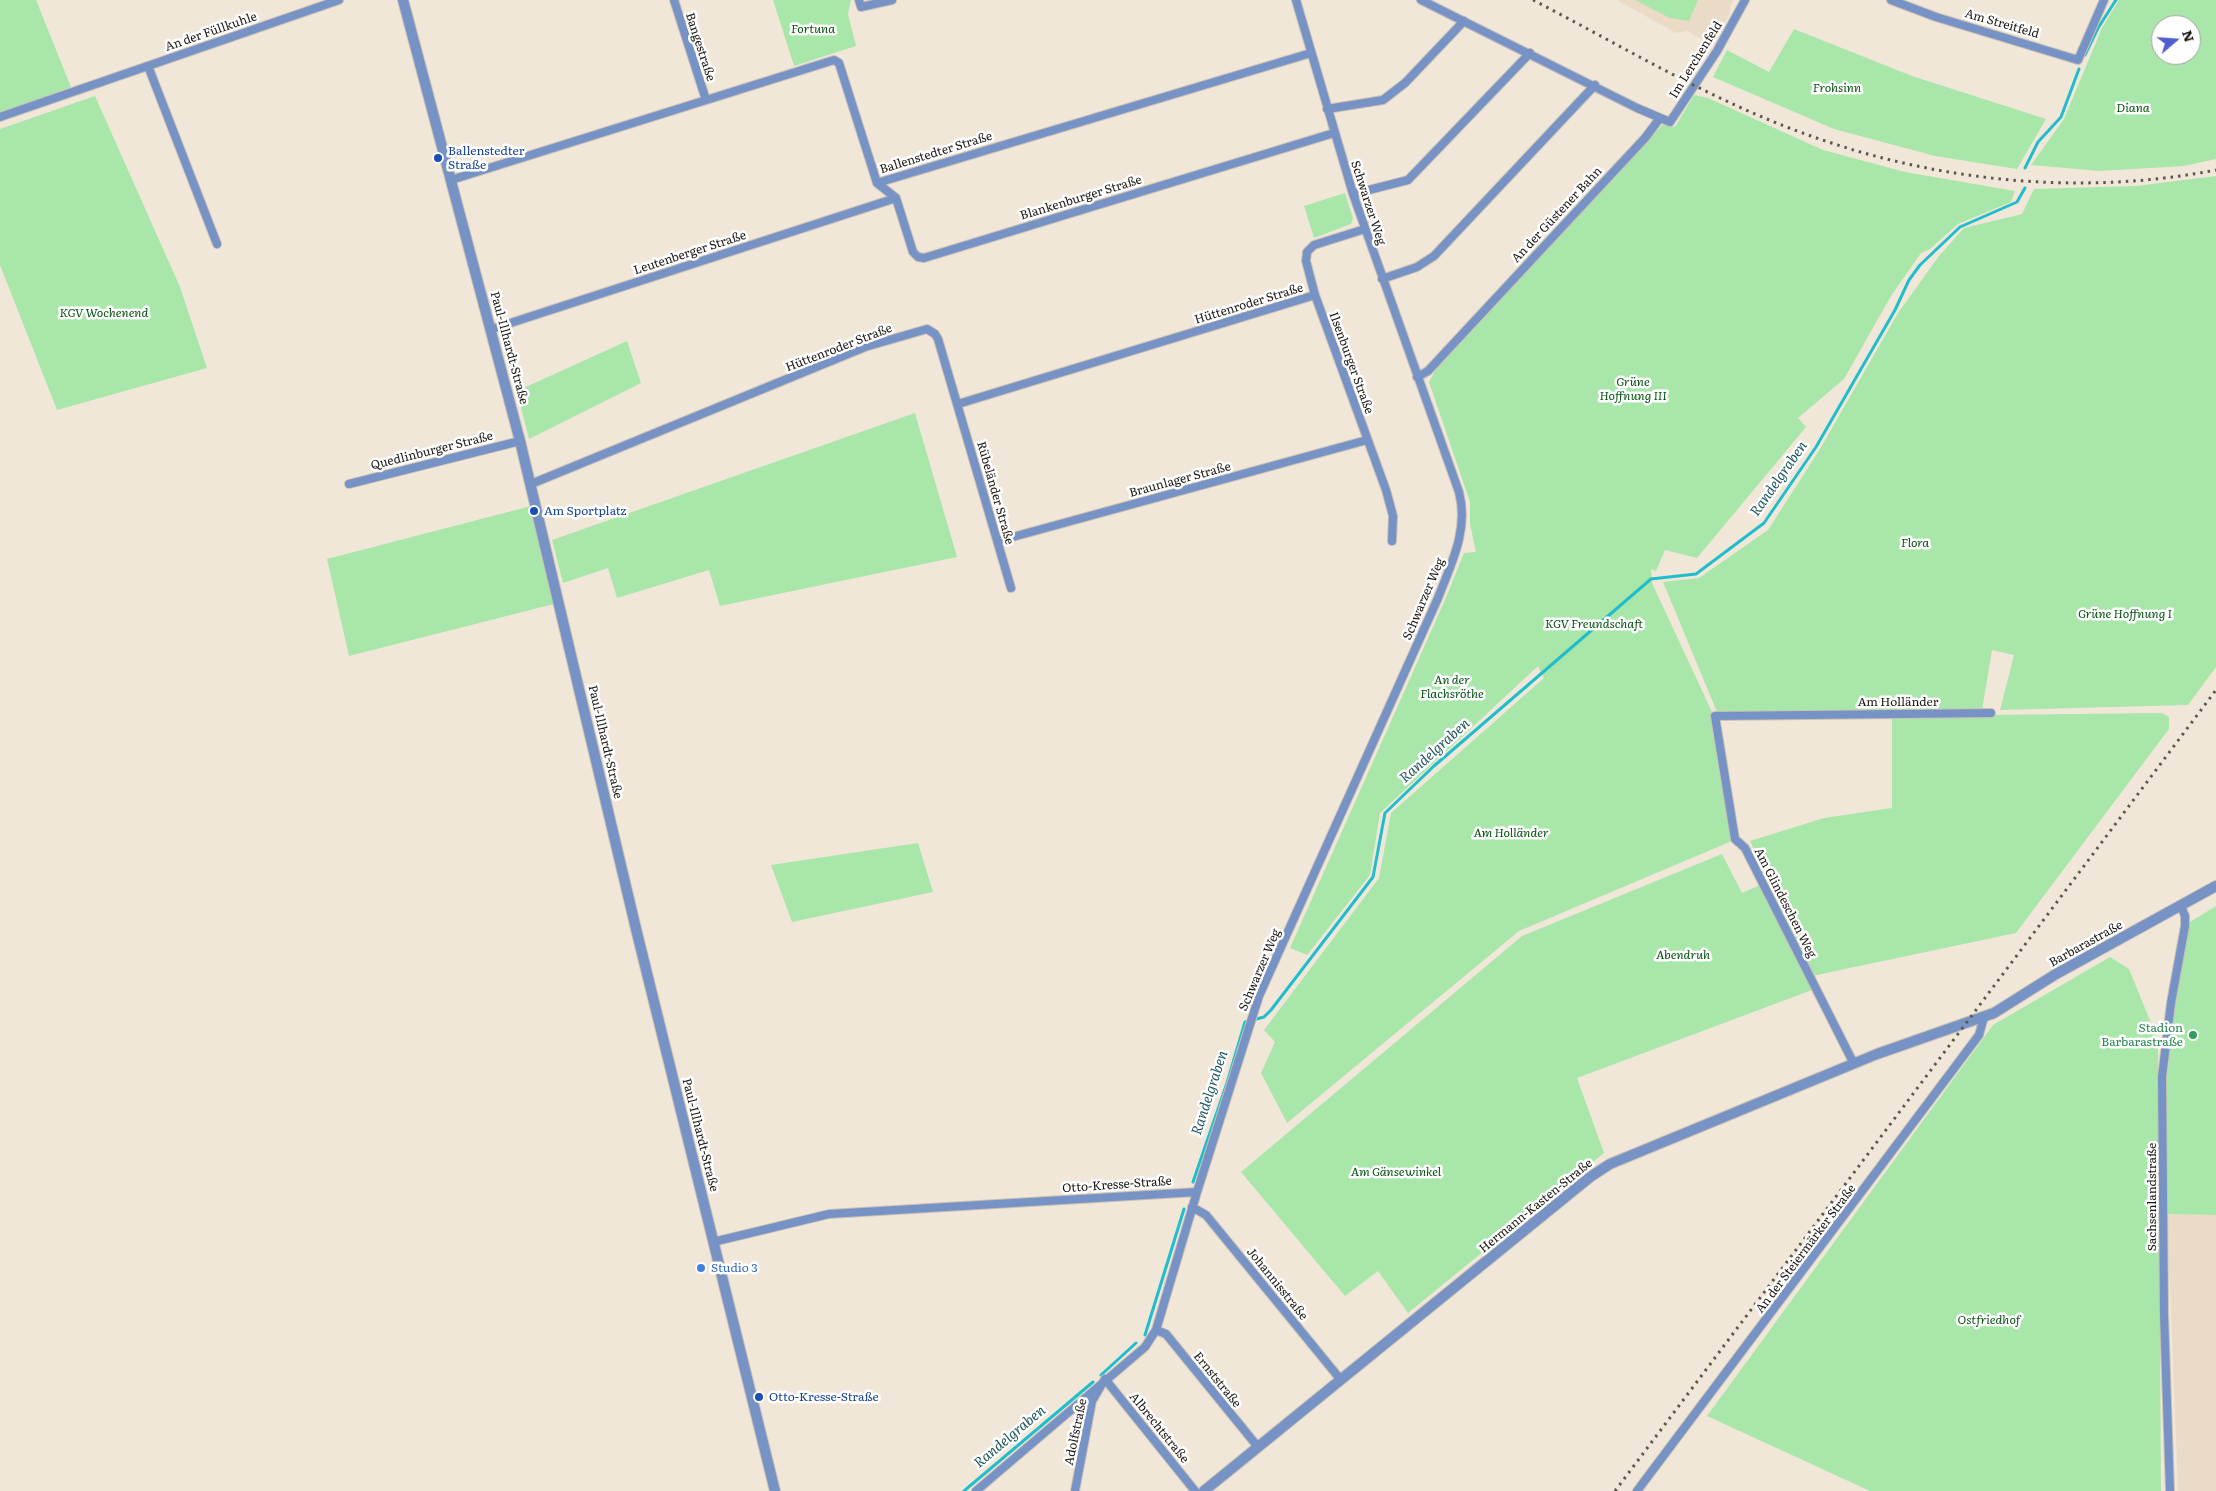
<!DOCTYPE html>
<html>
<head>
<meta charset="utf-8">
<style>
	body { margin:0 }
	#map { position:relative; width:2216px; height:1491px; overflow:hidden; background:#f1e7d9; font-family:Literata,serif }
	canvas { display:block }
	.north { position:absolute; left:2151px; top:15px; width:50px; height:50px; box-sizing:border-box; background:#fff; border:1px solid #a4a2a0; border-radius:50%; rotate:72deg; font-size:14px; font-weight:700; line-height:20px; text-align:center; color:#1b1712 }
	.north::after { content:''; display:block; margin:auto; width:18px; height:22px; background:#525cd2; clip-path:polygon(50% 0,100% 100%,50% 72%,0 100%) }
</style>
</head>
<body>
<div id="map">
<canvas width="2216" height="1491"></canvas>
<div class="north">N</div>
</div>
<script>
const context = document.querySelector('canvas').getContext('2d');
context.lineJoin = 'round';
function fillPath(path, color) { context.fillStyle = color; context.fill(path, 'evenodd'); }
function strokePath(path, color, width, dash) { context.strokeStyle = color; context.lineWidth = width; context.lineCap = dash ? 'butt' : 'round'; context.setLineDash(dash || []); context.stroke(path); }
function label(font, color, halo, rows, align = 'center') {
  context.font = font + ' Literata,serif'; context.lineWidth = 5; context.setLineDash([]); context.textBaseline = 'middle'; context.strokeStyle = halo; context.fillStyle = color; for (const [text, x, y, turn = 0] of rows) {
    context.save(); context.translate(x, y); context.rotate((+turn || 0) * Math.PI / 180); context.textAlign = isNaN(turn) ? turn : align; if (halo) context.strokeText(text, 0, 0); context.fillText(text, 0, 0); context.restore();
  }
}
fillPath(new Path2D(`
	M1617,0H1734L1730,7V13L1713,45L1687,31L1676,33Z
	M2167,1214L2216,1215V1491H2178Z`), '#e9dbc6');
fillPath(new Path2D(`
	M0,0H36L71,87L0,114Z
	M773,0H851L848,14L856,46L794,66Z
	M1635,0H1698L1689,21L1670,18Z
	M2119,0H2216V159L2184,166L2099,171L2031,165L2064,119L2102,28ZM2161,25H2191V55H2161Z
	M1794,29L1912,76L2046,119L2017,169L1935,156L1834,129L1713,77L1727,50L1769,72Z
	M1694,95L1708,98L1823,150L1905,172L2015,191L2011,202L1958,224L1930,249L1921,253L1891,296L1844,379L1798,418L1806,427L1697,558L1665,550L1656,571L1651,569L1652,583L1712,712L1732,841L1519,931L1287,1123L1261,1073L1275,1042L1264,1030L1379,878L1391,813L1544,678L1538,666L1380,813L1370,875L1307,955L1290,948L1445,600L1464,553L1476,552L1470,524V502L1429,382L1435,371L1664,123L1675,127Z
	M95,96L180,287L207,368L57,410L0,265V129Z
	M2216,176V667L2188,705L2000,710L2014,655L1992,650L1982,710L1717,712L1663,582L1699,578L1768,530L1820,449L1898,313L1939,256L1964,228L2022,214L2034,189L2136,186Z
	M1345,193L1353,218L1351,224L1314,238L1304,206Z
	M627,341L641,383L529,439L517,391Z
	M915,413L957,557L720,606L709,570L617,598L608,568L563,583L552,540Z
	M531,506L554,604L349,656L327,559Z
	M2162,713L2169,717V729L2016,933L1812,976L1750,841L1824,818L1892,808V716Z
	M918,843L933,892L792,922L771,865Z
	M1722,854L1742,893L1760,885L1812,990L1577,1078L1604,1153L1408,1313L1378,1271L1345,1296L1241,1172L1522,936Z
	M2216,906V1215L2167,1214V1077L2175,994L2190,922Z
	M2110,957L2129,969L2158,1040L2161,1491H1870L1707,1416L1993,1025Z`), '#a9e6a9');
strokePath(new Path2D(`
	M2085,55L2098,28L2116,0
	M2025,168L2038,142L2061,117L2079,69
	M1193,1182L1227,1083L1245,1022L1264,1017L1271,1010L1373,877L1385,813L1434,766L1651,579L1696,574L1764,523L1816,447L1895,310L1909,280L1920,265L1960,227L2017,202L2025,188
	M1145,1335L1184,1209
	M1101,1375L1136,1343
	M964,1491L1093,1382`), '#20bdcc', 3);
const minor = new Path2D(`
	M674,0L706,100
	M859,0L861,7L892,0
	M1421,0L1637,108L1670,122L1717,51L1745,0
	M1891,0L1936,17L2078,60L2104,0
	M148,66L217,244
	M1327,109L1383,100L1405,83L1464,21
	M0,117L339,0
	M451,180L834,60L839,63L877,183L1311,53
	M877,183L896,198L913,252L918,257L924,258L1334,133
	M1353,194L1408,180L1530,53
	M1365,229L1314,245L1307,252L1306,261L1315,295L1386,490L1393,516L1392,541
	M1382,279L1417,267L1434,256L1595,85
	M492,329L896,198
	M1417,377L1428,371L1645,138L1660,118
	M958,404L1315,295
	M349,484L520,441
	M531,484L865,347L927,329L935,334L938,339L1011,588
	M998,541L1367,440
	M1854,1064L1745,848L1735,839L1715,716L1991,713
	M1192,1207L1206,1215L1341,1380
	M713,1242L829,1214L1197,1192
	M1156,1330L1166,1334L1258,1447
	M976,1491L1145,1347L1156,1330L1197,1192L1259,996L1438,598C1451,564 1469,530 1459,492L1353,194L1296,0
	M1075,1491L1092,1401L1105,1379L1195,1491
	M1637,1491L1979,1035L1984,1017
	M2170,1491L2164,1314L2162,1077L2171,1003L2185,926V916L2181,906`);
const tertiary = new Path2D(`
	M403,0L520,441L637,933L775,1491
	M1204,1491L1590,1177L1610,1164L1877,1054L1994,1013L2056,974L2216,886`);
strokePath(minor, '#cac2b5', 10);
strokePath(tertiary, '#cac2b5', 12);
strokePath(minor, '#7792c4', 8);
strokePath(tertiary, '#7792c4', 10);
strokePath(new Path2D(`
	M1533,0C1624,47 1714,102 1811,136C1939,182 2082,196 2216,170
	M1615,1491L2216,690`), '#5c574f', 3, [2.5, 5]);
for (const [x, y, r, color] of [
	[438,158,5,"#1a4fb4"],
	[534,511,5,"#1a4fb4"],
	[2193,1035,5,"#2e9e5b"],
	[701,1268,5,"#3f7fe0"],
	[759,1397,5,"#1a4fb4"]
]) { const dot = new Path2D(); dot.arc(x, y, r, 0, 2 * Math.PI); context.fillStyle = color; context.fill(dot); strokePath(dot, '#fff', 2); }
label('12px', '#1b1712', '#fff', [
	["Am Streitfeld",2002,24,16],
	["An der Füllkuhle",211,32,-19],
	["Bangestraße",700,47,72],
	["Im Lerchenfeld",1696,60,-58],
	["Ballenstedter Straße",936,153,-17],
	["Blankenburger Straße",1081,198,-17],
	["Schwarzer Weg",1368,203,72],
	["An der Güstener Bahn",1557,215,-47],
	["Leutenberger Straße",690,253,-18],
	["Hüttenroder Straße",1249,304,-17],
	["Paul-Illhardt-Straße",509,348,75],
	["Hüttenroder Straße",839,348,-21],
	["Ilsenburger Straße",1351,363,70],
	["Quedlinburger Straße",432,451,-14],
	["Braunlager Straße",1180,480,-15],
	["Rübeländer Straße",995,493,74],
	["Schwarzer Weg",1424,599,-67],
	["Am Holländer",1898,702],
	["Paul-Illhardt-Straße",605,742,77],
	["Am Glindeschen Weg",1785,903,63],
	["Barbarastraße",2086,944,-29],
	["Schwarzer Weg",1260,970,-67],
	["Paul-Illhardt-Straße",700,1135,76],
	["Otto-Kresse-Straße",1117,1185,-4],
	["Sachsenlandstraße",2152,1197,-90],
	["Hermann-Kasten-Straße",1536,1206,-39],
	["An der Steiermärker Straße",1806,1249,-53],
	["Johannisstraße",1277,1284,51],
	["Ernststraße",1217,1380,51],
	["Albrechtstraße",1159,1428,51],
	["Adolfstraße",1076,1432,-78]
]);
label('italic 12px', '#065412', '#fff', [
	["Fortuna",813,29],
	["Frohsinn",1837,88],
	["Diana",2133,108],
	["KGV Wochenend",104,313],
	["Grüne",1633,382],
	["Hoffnung III",1633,396],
	["Flora",1915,543],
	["Grüne Hoffnung I",2125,614],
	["KGV Freundschaft",1594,624],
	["An der",1452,680],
	["Flachsröthe",1452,694],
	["Am Holländer",1511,833],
	["Abendruh",1683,955],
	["Am Gänsewinkel",1396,1172],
	["Ostfriedhof",1989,1320]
]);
label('12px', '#164399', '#fff', [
	["Ballenstedter",448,151],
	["Straße",448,165],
	["Am Sportplatz",544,511],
	["Otto-Kresse-Straße",769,1397]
], 'left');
label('12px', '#27864d', '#fff', [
	["Stadion",2183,1028],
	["Barbarastraße",2183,1042]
], 'right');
label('12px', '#366cbe', '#fff', [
	["Studio 3",711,1268]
], 'left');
label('italic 14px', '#1d575e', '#fff', [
	["Randelgraben",1779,479,-55],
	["Randelgraben",1435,751,-42],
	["Randelgraben",1210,1093,-72],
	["Randelgraben",1010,1437,-40]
]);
</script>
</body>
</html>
